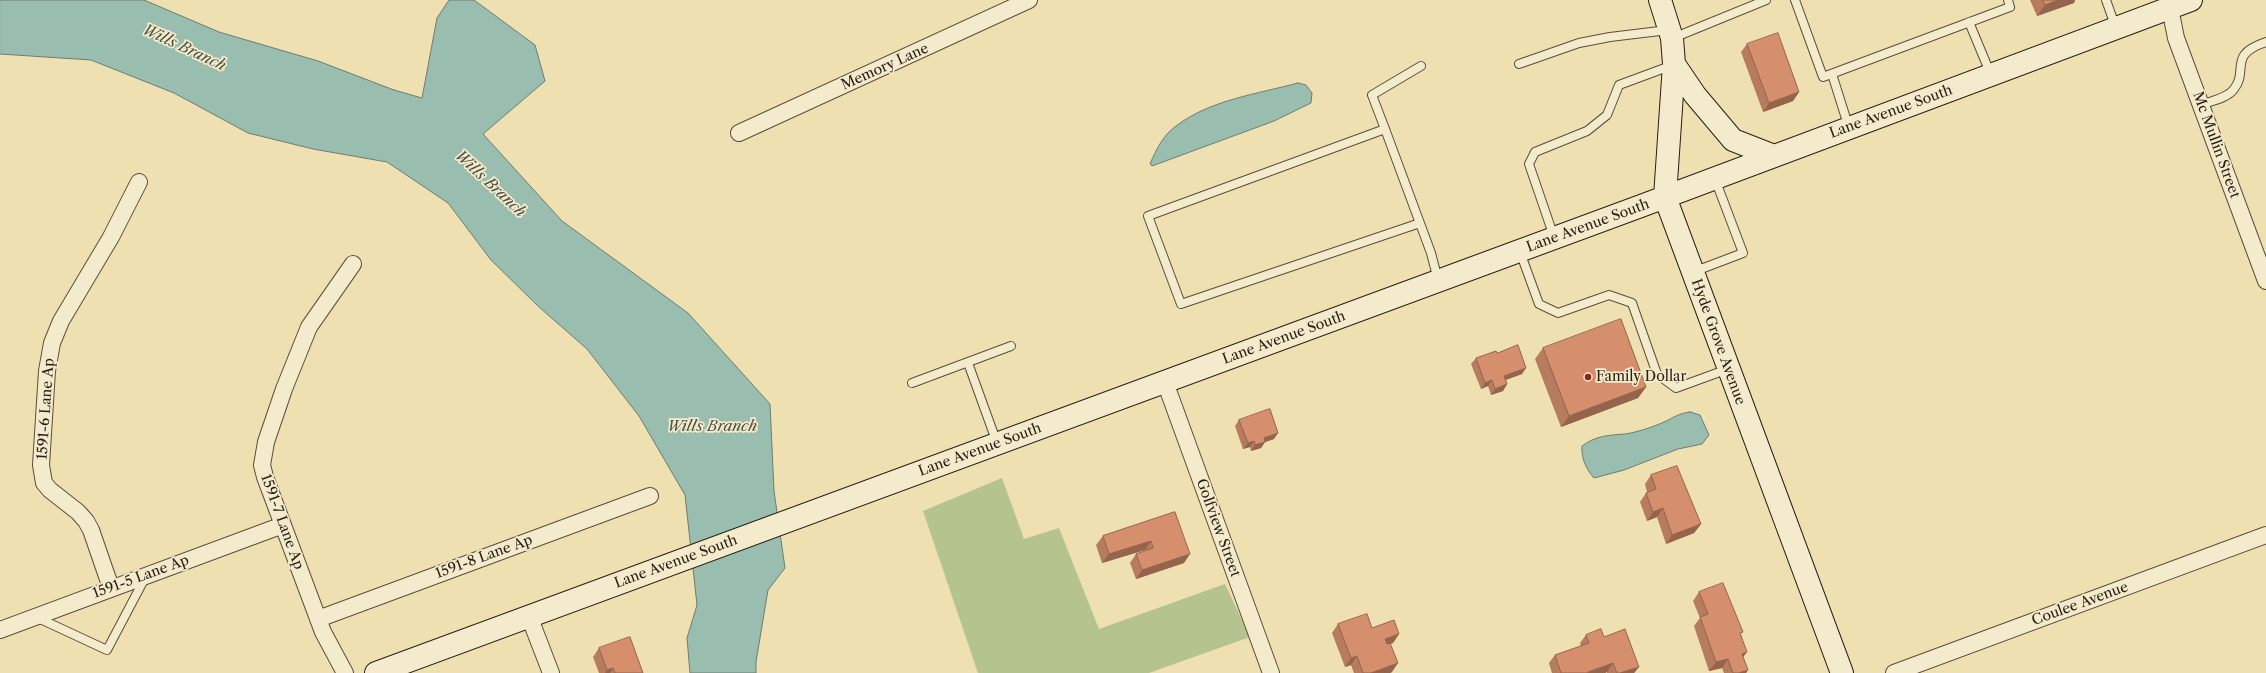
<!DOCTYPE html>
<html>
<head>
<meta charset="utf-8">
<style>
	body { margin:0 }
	canvas { display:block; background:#eee0b1 }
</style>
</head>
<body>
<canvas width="2266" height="673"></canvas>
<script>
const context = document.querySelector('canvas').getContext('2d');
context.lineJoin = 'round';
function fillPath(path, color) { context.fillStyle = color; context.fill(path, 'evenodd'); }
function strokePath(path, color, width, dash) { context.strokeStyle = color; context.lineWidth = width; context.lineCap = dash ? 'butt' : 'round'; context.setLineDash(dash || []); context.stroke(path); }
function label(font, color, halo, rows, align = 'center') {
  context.font = font + ' "Libre Caslon Text",serif'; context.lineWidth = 3.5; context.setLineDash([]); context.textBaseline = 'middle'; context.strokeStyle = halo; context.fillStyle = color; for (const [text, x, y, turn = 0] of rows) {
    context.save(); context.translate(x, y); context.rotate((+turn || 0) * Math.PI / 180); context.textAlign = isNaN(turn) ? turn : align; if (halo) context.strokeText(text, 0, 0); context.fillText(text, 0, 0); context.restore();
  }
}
fillPath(new Path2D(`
	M1002,478L1024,539L1059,528L1099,629L1225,584L1250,637L1149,673H978L923,511Z`), '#b5c38f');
const water = new Path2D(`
	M0,0H144L219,32L318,61L394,90L422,98L437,18L449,0H474L535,45L545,81L483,134L562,221L688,313L770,404L774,491L785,568L768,590L756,662V673H690L687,638L697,605L685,495L639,416L587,349L539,307L491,260L448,203L387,162L313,149L248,133L174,93L91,60L0,54Z
	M1298,83L1306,85L1312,93L1311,103L1274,121L1152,166L1150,164C1156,150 1163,135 1176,126C1210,100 1257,94 1298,83Z
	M1690,412L1700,415L1709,435L1702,444L1678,449L1624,470L1594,478C1586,469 1581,458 1582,446C1595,436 1609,435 1625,434C1638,432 1653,427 1664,422C1673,418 1679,413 1690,412Z`);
fillPath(water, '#99bdaf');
strokePath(water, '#6c7d71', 1);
const lane = new Path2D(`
	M1795,0L1823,77L2010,7L2008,0
	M2106,0L2116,28
	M1969,22L1991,75
	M1673,38L1766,0
	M1519,64L1579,43L1610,37L1668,30
	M1832,74L1849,128
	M2201,105C2211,101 2228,98 2234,89C2249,70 2227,55 2266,42
	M1385,129L1372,95L1421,66
	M1420,223L1181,304L1148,216L1385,129L1431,253L1438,280
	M1554,237L1529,164L1535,152L1587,131L1607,115L1619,85L1673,65
	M1520,252L1539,304L1558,313L1609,295L1632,303L1657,374L1676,388L1728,369
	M1693,272L1743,253L1715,179
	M968,363L997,443
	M912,383L1011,346
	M36,617L107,650L146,576`);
const street = new Path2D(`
	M2170,8L2176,38L2266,281
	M739,133L1029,0
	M1165,382L1271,673
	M111,588L91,530L86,521L78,512L50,490L44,483L41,465L47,371L52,343L61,321L111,237L139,182
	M529,616L551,673
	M318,619L650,496
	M0,630L283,525
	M345,673L323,632L265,477L262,465L266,442L284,389L309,327L353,264
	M1894,673L2266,535`);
const secondary = new Path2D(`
	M1660,0L1672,38L1674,64L1665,197L1842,673
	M1674,64L1695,95L1733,140L1774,156
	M376,673L1641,206L2191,0`);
strokePath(lane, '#5a4e3b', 10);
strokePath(street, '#5a4e3b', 18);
strokePath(secondary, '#291e14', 24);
strokePath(lane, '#f4ebcc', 8);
strokePath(street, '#f4ebcc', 16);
strokePath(secondary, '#f4ebcc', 22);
fillPath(new Path2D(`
	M2030,0H2075L2074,3L2037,16Z
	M1747,44L1799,92L1793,101L1763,112L1741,52Z
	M1543,348L1646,387L1638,398L1561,427L1535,359Z
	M1497,353L1522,374L1505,380L1507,384L1503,391L1491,395L1488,386L1481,389L1471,364L1476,358Z
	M1239,420L1274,439L1265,442L1261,448L1251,451L1250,447L1243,449L1235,426Z
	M1651,475L1701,524L1694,533L1666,544L1657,517L1647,521L1640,502L1646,493L1647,492L1645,484Z
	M1175,512L1184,563L1136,579L1130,563L1136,554L1145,551V550L1102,563L1096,545L1103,536Z
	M1699,592L1741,634L1743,658L1748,670L1746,673H1724L1722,668L1709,671L1694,626L1700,618L1693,601Z
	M1338,624L1372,628L1399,634L1393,643L1390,644L1392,672L1390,673H1354L1351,665L1345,667L1332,633Z
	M1586,635L1604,637L1639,667L1634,673H1607V672L1605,673H1552L1549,663L1555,655L1581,646L1580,643Z
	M599,648L643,673H599L593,657Z`), '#b77b5e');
fillPath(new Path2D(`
	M2058,0H2075L2074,3L2037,16L2045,5Z
	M1799,92L1793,101L1763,112L1769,103Z
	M1526,368L1522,374L1500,382L1504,376Z
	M1492,380L1488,386L1481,389L1485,383Z
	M1507,384L1503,391L1491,395L1495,389Z
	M1646,387L1638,398L1561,427L1569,416Z
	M1278,433L1274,439L1265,442L1261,448L1251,451L1255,445L1264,438Z
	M1254,441L1250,447L1243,449L1248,443Z
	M1663,508L1657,517L1647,521L1653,512Z
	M1701,524L1694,533L1666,544L1672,535Z
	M1151,541L1145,550L1102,563L1109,554Z
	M1190,554L1184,563L1136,579L1142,570Z
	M1399,634L1393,643L1378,648L1385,639Z
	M1747,652L1741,660L1742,654Z
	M1357,656L1351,665L1345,667L1351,658Z
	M1728,659L1722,668L1709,671L1716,662Z
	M1398,663L1392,672L1390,673H1371Z
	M1613,663L1607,672L1605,673H1587Z
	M1639,667L1634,673H1620Z
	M613,668L610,673H605L607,670Z
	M1748,670L1746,673H1739Z`), '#95644c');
const building = new Path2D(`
	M2043,0H2058L2045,5Z
	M1778,33L1799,92L1769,103L1747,44Z
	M1621,319L1646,387L1569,416L1543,348Z
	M1518,345L1526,368L1504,376L1507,384L1495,389L1492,380L1485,383L1476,358L1496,351L1497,353Z
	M1270,409L1278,433L1264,438L1265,442L1255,445L1254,441L1248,443L1239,420Z
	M1677,466L1701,524L1672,535L1663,508L1653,512L1646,493L1656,489L1651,475Z
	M1175,512L1190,554L1142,570L1136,554L1153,548L1151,541L1109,554L1103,536Z
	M1723,583L1743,632L1740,633L1747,652L1742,654L1748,670L1739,673H1733L1728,659L1716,662L1700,617L1708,614L1699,592Z
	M1367,614L1372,628L1394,620L1399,634L1385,639L1387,644L1390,643L1398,663L1371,673H1363L1357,656L1351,658L1338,624Z
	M1601,629L1604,637L1625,629L1639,667L1620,673H1617L1613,663L1588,672V673H1561L1555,655L1589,643L1586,635Z
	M630,637L643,673H615L613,668L607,670L599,648Z`);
fillPath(building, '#d58f6d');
strokePath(building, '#95644c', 1);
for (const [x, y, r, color] of [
	[1588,377,4,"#8f2418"]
]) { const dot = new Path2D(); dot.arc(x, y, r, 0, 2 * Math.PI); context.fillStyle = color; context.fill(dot); strokePath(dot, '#f4ebcc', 1.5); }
label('14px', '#291e14', '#f4ebcc', [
	["Memory Lane",885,67,-24],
	["Lane Avenue South",1891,112,-20],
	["Mc Mullin Street",2216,145,70],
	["Lane Avenue South",1588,226,-20],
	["Lane Avenue South",1284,338,-20],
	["Hyde Grove Avenue",1718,342,70],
	["1591-6 Lane Ap",46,409,-86],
	["Lane Avenue South",980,450,-20],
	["1591-7 Lane Ap",282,522,70],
	["Golfview Street",1218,528,70],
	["1591-8 Lane Ap",484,557,-20],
	["Lane Avenue South",676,562,-20],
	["1591-5 Lane Ap",141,577,-20],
	["Coulee Avenue",2080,604,-20]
]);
label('14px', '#291e14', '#f4ebcc', [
	["Family Dollar",1596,377]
], 'left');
label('italic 15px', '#4b4e42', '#f4ebcc', [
	["Wills Branch",184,48,25],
	["Wills Branch",490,184,43],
	["Wills Branch",712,427]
]);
</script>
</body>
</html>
